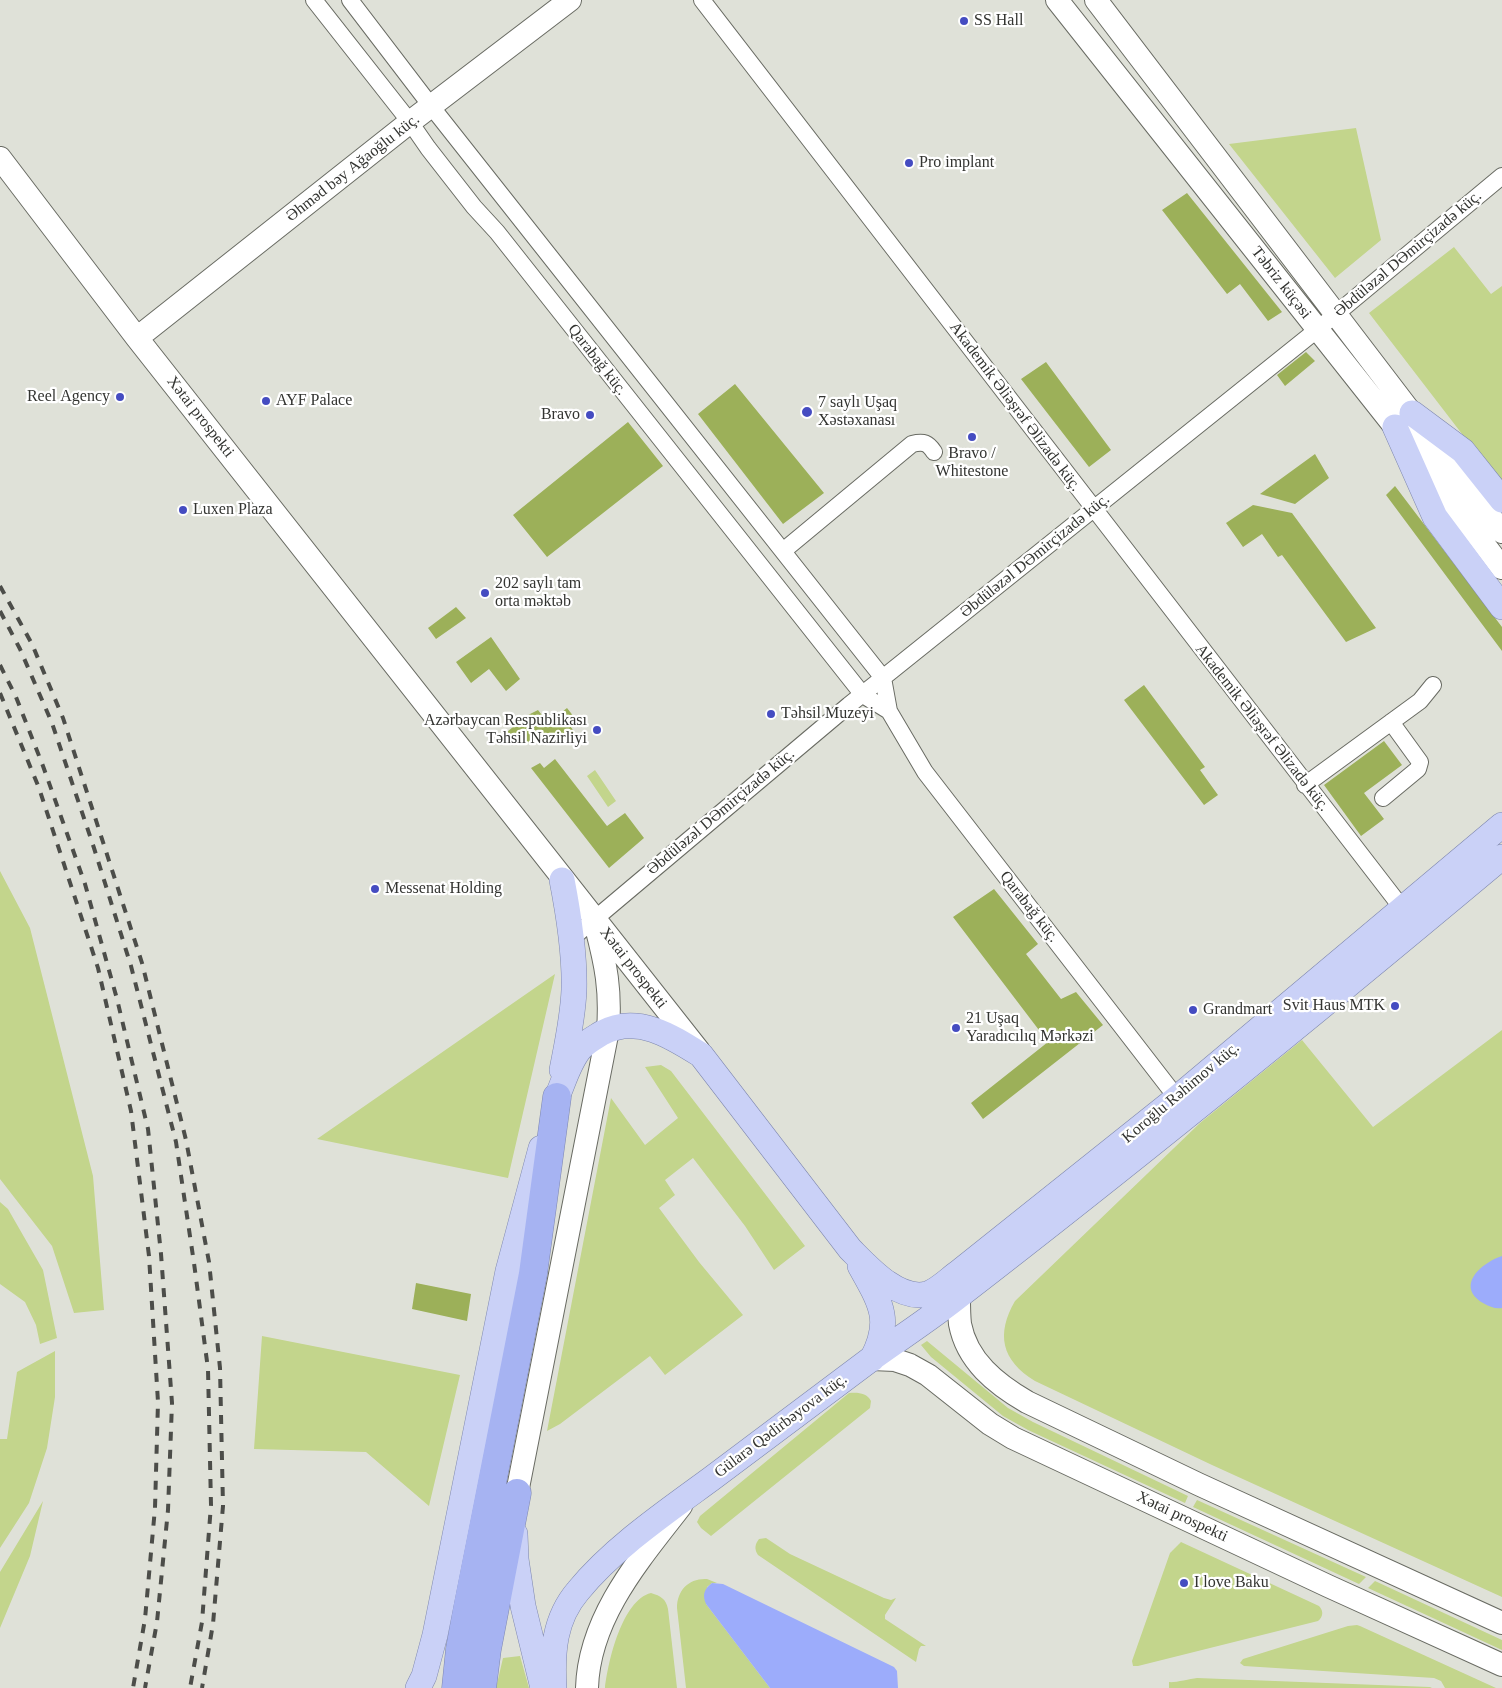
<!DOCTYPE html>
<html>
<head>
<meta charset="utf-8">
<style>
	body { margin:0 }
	canvas { display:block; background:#dfe1d8 }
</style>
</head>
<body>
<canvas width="1502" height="1688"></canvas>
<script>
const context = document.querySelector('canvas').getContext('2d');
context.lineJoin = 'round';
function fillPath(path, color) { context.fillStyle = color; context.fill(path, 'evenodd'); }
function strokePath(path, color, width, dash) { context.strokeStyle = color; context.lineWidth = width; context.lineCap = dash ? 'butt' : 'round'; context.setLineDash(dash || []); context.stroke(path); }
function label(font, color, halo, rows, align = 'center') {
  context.font = font + ' Georgia,serif'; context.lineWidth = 4.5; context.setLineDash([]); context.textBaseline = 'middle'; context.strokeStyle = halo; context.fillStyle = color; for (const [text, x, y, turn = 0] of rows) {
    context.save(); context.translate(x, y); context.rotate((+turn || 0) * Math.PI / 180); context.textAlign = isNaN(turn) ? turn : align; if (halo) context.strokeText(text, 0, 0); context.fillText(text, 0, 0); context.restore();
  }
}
fillPath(new Path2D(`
	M1356,128L1381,240L1335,278L1229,144Z
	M1454,247L1491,294L1502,286V486L1369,313Z
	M595,770L616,801L608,807L587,776Z
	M0,871L30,928L93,1176L104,1310L74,1313L52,1246L0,1179Z
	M555,974L508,1178L317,1139Z
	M1502,1030V1597L1212,1465L1035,1381C1001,1360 996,1334 1015,1301L1200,1123L1302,1040L1373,1127Z
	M661,1065L671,1071L805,1246L774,1270L745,1226L693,1158L665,1180L675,1195L659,1208L699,1262L743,1315L665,1375L650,1356L560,1424L547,1431L611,1098L645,1145L678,1118L645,1067Z
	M0,1202L8,1209L43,1270L57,1338L40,1344L36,1325L25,1302L0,1284Z
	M262,1336L460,1375L429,1506L366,1452L254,1449Z
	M927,1341L1008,1408L1033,1422L1188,1496L1185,1503L1028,1430L1003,1416L931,1357L921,1345Z
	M55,1351V1397L47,1448L29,1503L0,1548V1439H7L17,1372Z
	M849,1393C858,1392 867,1393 871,1401L870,1408L711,1536L701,1528L697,1522L700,1516Z
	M1197,1500L1366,1577L1359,1584L1193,1507Z
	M43,1501L30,1556L0,1628V1572Z
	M766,1538L790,1554L884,1598L891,1600L896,1598L885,1615V1619L926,1646H921L919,1649L916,1662L758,1555C754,1549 755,1544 759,1539Z
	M1181,1542L1319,1606C1324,1611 1323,1617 1318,1621L1138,1666H1133L1132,1661L1170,1553Z
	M707,1579L717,1583H712L707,1587L706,1604L770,1688H686L677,1608C677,1590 689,1578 707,1579Z
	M1375,1581L1502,1640V1650L1368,1588Z
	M651,1593C661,1596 666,1599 668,1609L677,1688H605C608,1662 622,1600 651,1593Z
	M1357,1625L1360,1626L1496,1688H1445L1441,1681L1434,1678L1244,1666L1240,1663L1243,1659L1348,1626Z
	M520,1656L529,1688H496L503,1658Z
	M1197,1678L1430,1687L1432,1688H1169V1682C1174,1683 1189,1679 1197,1678Z`), '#c3d58c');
fillPath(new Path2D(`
	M1187,193L1282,312L1268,321L1240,284L1227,294L1162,210Z
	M1306,352L1315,361L1285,386L1277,375Z
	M1046,362L1111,450L1089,467L1021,379Z
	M735,384L824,493L783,524L698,414Z
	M628,422L663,466L547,557L513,515Z
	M1315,454L1329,478L1295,504L1260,494Z
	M1395,486L1502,627V651L1386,495Z
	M1253,505L1292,513L1376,628L1346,642L1282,555L1278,557L1262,534L1243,547L1226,523Z
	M456,607L466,618L436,639L428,628Z
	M491,637L520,679L506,691L489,669L471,683L456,662Z
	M1144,685L1205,767L1200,770L1218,795L1204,805L1124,700Z
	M567,708L578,722L571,727L575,733L564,741L513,743L507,732L526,716L538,710L548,723Z
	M1384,741L1402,765L1364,793L1384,819L1361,836L1324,785Z
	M555,759L607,826L625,813L644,838L609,868L531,768L540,763L544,768Z
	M994,889L1038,944L1026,954L1061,999L1076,992L1103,1025L983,1119L971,1103L1048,1042L953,917Z
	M416,1283L471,1294L467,1321L412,1309Z`), '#9cb059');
fillPath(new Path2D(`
	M1502,1256V1308C1495,1309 1490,1307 1483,1303C1455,1286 1481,1263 1502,1256Z
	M712,1583L723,1584L894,1667L897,1671L898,1688H770L706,1604C702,1595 704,1589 712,1583Z`), '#9cacfb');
const street = new Path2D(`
	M314,0L410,122L428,148L474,207L497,232L863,695L889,711
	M350,0L431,106L883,678L889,711L925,772L1177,1098
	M702,0L1402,908
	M783,551L912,444C924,441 928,443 934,452
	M1305,785L1420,701L1433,685
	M1383,798L1418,769L1420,762L1391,722
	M571,939L849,705L1318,329L1502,176`);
const secondary = new Path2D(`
	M1057,0L1395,427L1502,568
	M1096,0L1502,532
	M0,158L137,338L699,1051
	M137,338L410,122L570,0
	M959,1297C959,1306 959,1315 960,1324C967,1361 996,1384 1027,1402L1198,1484L1502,1623
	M872,1359L895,1360L910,1365L928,1375L990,1424L1013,1438L1328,1586L1502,1665
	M517,1493L608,1030C611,990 606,965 596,927
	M587,1688C589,1617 640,1559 681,1506`);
const primary = new Path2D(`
	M1412,413L1463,451L1502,500
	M1395,427L1435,517L1502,607
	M562,1070C567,1044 573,1017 574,990C575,954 569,916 562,880
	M557,1097C564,1081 569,1062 580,1049C586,1042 594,1038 602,1033C637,1014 671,1036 701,1055L850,1249C868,1267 898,1301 927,1294C939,1290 949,1279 959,1272L1177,1098L1502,825
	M860,1266C880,1302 893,1320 872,1359
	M515,1534L516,1559L523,1606L543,1688
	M418,1688L424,1676L435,1635L508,1271L541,1148
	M554,1688C552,1652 554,1619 578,1591C613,1548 666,1512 711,1479C764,1439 817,1399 871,1359C900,1338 931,1318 960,1295C1144,1153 1324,1006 1502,857`);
const highway = new Path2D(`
	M456,1688L460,1649L468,1605L533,1274L557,1097
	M482,1688L487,1649L517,1493`);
strokePath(street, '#696b63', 18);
strokePath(secondary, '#696b63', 24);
strokePath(primary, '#7e87ae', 26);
strokePath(highway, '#7e87ae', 29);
strokePath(street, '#fff', 16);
strokePath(secondary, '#fff', 22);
strokePath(primary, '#cad1f7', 25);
strokePath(highway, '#a6b3f2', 28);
strokePath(new Path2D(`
	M0,586L32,644L63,718L142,963L186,1140L209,1262L220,1368L223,1506L213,1624L202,1688
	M0,611L20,649L52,723L94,848L131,966L176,1142L194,1263L208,1369L211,1505L202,1622L190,1688
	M0,665L16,697L43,766L85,884L117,999L148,1129L161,1254L172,1403L168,1510L157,1622L145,1688
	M0,693L39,788L98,968L131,1111L149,1256L158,1402L155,1508L145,1619L133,1688`), '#4c4d49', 4, [9, 9]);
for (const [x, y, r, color] of [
	[964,21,5,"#454cc1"],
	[909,163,5,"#454cc1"],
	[120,397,5,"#454cc1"],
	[266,401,5,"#454cc1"],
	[807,412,6,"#454cc1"],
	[590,415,5,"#454cc1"],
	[972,437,5,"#454cc1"],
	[183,510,5,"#454cc1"],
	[485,593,5,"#454cc1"],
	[771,714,5,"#454cc1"],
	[597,730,5,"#454cc1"],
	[375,889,5,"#454cc1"],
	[1395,1006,5,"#454cc1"],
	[1193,1010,5,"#454cc1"],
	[956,1028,5,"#454cc1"],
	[1184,1583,5,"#454cc1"]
]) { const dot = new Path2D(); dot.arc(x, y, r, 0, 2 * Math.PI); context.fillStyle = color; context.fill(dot); strokePath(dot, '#fff', 2); }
label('16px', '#333431', '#fff', [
	["SS Hall",974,21],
	["Pro implant",919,163],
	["Reel Agency",110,397,"right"],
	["AYF Palace",276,401],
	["7 saylı Uşaq",818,403],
	["Xəstəxanası",818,421],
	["Bravo",580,415,"right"],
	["Bravo /",972,454,"center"],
	["Whitestone",972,472,"center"],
	["Luxen Plaza",193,510],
	["202 saylı tam",495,584],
	["orta məktəb",495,602],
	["Təhsil Muzeyi",781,714],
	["Azərbaycan Respublikası",587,721,"right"],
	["Təhsil Nazirliyi",587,739,"right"],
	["Messenat Holding",385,889],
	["Svit Haus MTK",1385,1006,"right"],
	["Grandmart",1203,1010],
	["21 Uşaq",966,1019],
	["Yaradıcılıq Mərkəzi",966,1037],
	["I love Baku",1194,1583]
], 'left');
label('16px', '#333431', '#fff', [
	["Əhməd bəy Ağaoğlu küç.",353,168,-38],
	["Əbdüləzəl DƏmirçizadə küç.",1408,254,-40],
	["Təbriz küçəsi",1281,283,52],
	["Qarabağ küç.",597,360,52],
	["Akademik Əliəşrəf Əlizadə küç.",1015,407,53],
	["Xətai prospekti",200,417,52],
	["Əbdüləzəl DƏmirçizadə küç.",1035,556,-39],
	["Akademik Əliəşrəf Əlizadə küç.",1262,728,52],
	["Əbdüləzəl DƏmirçizadə küç.",721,812,-40],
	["Qarabağ küç.",1029,907,52],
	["Xətai prospekti",633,968,52],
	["Koroğlu Rəhimov küç.",1181,1093,-40],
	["Gülarə Qədirbəyova küç.",781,1426,-37],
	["Xətai prospekti",1182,1517,25]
]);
</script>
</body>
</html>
